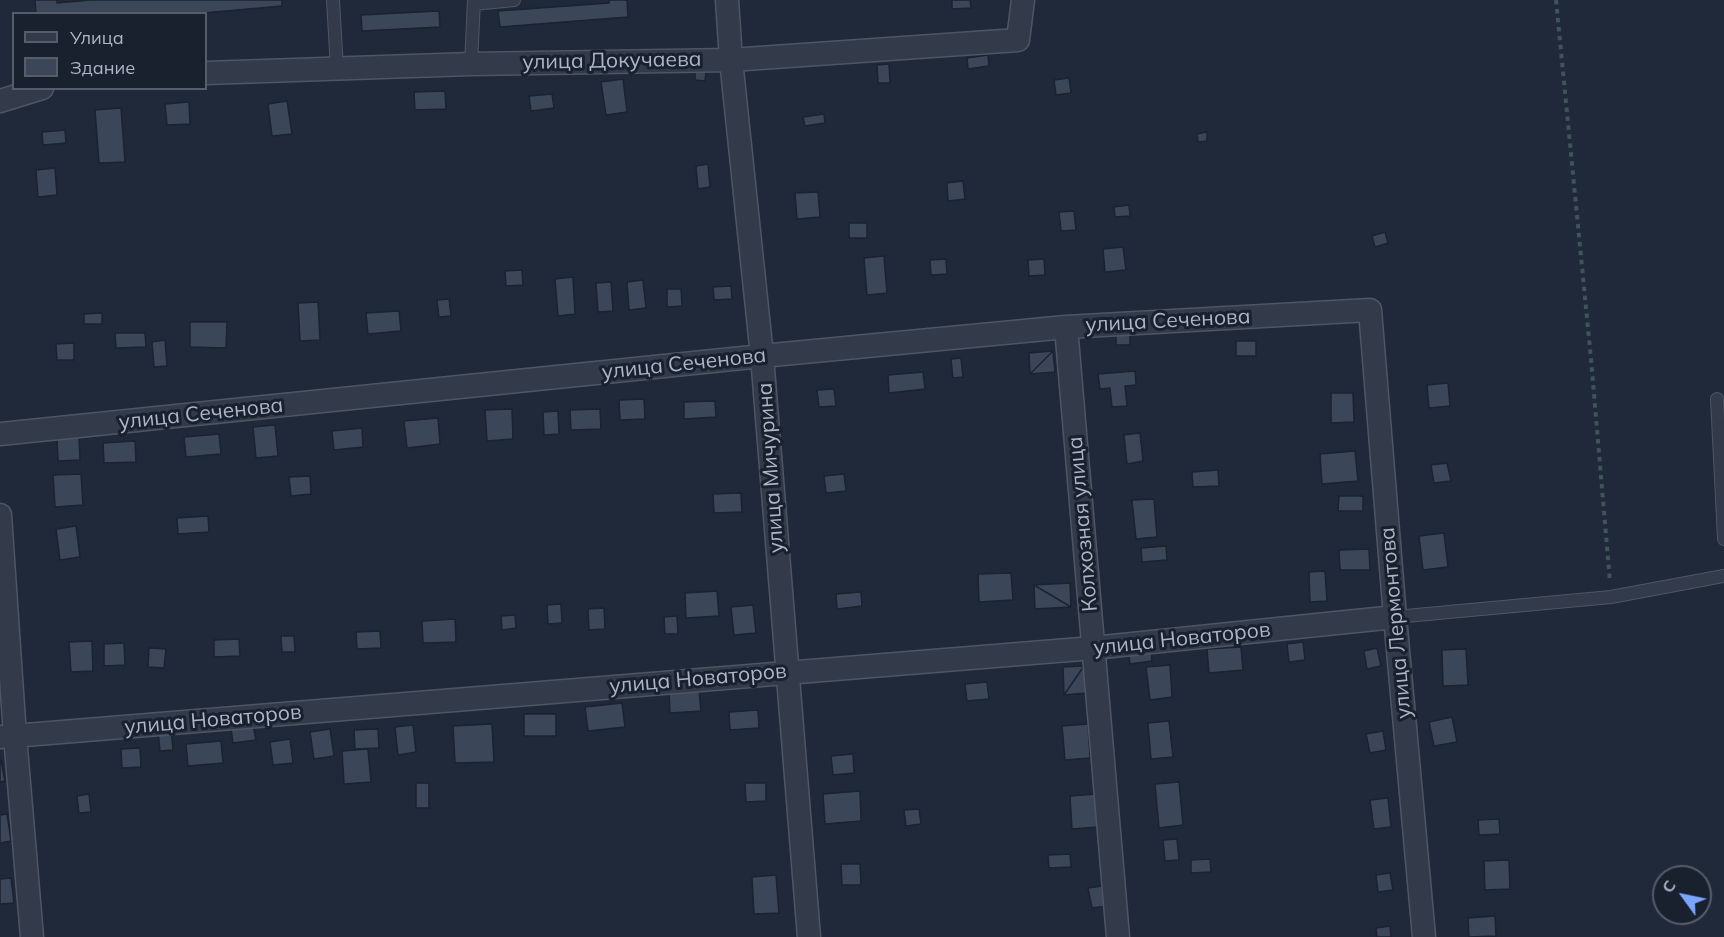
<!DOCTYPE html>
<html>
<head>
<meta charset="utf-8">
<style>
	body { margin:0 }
	#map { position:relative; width:1724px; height:937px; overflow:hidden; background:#202939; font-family:Mulish,sans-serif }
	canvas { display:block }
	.legend { position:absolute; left:12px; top:12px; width:195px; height:78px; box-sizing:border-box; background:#19202e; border:2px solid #555c6b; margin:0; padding:8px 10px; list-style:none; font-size:18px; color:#aeb6c6 }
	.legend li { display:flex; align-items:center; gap:12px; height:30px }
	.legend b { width:30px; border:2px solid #555c6b }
	.north { position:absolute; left:1652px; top:865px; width:60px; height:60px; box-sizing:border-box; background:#19202e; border:2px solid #555c6b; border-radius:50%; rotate:303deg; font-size:16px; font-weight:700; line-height:24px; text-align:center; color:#aeb6c6 }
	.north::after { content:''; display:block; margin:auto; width:21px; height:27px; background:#7ca6fd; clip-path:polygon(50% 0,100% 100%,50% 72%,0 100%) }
</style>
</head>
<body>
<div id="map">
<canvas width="1724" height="937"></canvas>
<ul class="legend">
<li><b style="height:8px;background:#333b4a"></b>Улица</li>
<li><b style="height:16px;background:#3b4759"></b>Здание</li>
</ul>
<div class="north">С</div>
</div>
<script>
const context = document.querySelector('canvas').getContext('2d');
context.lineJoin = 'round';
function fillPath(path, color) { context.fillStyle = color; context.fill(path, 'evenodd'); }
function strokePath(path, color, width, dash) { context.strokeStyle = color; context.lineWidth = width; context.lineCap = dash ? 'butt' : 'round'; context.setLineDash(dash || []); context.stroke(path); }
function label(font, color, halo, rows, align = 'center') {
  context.font = font + ' Mulish,sans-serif'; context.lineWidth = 6; context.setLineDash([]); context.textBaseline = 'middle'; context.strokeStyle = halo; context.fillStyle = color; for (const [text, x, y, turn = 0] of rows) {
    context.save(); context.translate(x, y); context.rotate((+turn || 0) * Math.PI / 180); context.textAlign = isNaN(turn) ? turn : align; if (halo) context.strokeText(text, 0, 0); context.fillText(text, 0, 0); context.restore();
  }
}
const building = new Path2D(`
	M35,0H57V3L90,0H282V6L192,14H36Z
	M609,0H627L628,17L500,27L498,11L609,3Z
	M952,0H970L971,8L952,9Z
	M439,11L440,27L362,31L361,15Z
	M988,55L989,66L968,69L967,58Z
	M889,64L890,83H878L877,65Z
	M695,71L706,72L705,81L695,80Z
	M1069,78L1071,93L1056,95L1054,80Z
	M623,79L627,112L606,115L601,82Z
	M445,91L446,109L415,110L414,92Z
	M552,94L554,108L531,111L529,96Z
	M287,101L292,134L272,136L268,104Z
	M189,102L190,124L167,125L165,104Z
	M121,108L125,162L99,163L95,110Z
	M824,114L825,123L805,126L803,117Z
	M65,130L66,143L43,145L42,132Z
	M1207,132V141L1198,142L1197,134Z
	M708,164L710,187L698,189L696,166Z
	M55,168L57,195L38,197L36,170Z
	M963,181L965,199L948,201L947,183Z
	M818,192L820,217L797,219L795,193Z
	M1129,205L1130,216L1115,217L1114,207Z
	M1074,211L1076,230L1061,231L1059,212Z
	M849,223H867V238H849Z
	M1385,232L1388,243L1375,247L1372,236Z
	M1123,247L1126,270L1105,272L1103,249Z
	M884,256L887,293L867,295L864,258Z
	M946,259L947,274L931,275L930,260Z
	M1044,259L1045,275L1029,276L1028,260Z
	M522,270L523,285L506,286L505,271Z
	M573,277L575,314L558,316L555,279Z
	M643,280L646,308L629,310L627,282Z
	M611,282L613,311L598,312L596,283Z
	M731,286L732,299L714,300L713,287Z
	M667,289H681L682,306L667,307Z
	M449,299L451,316L439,317L437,300Z
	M318,302L320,340L300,341L298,303Z
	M399,311L401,331L368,334L366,313Z
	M102,313V324H84V314Z
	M190,322H227L226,348L190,347Z
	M1116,331H1130V345H1116Z
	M115,333H145L146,347L116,348Z
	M165,340L167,366L154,367L152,342Z
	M1236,341H1256V356H1236Z
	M74,343V360H57L56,344Z
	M1053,351L1030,374L1029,353Z
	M1053,351L1055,372L1030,374Z
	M961,358L963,377L953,378L951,359Z
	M1135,371L1136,385L1125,386L1127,406L1112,407L1110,388L1100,389L1098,374Z
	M923,372L925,389L889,393L888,375Z
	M1448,383L1450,406L1429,408L1427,385Z
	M834,389L836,406L819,407L817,390Z
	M1331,393H1353L1354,422L1331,423Z
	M644,399L645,419L620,420L619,400Z
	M715,401L716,417L684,419V402Z
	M512,409L513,439L487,441L485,410Z
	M600,409L601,429L571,430L570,410Z
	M558,411L559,434L544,435L543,412Z
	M438,418L440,444L407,448L404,421Z
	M275,425L278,456L256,458L253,427Z
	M362,428L363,447L334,450L332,431Z
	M1140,433L1143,461L1127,464L1124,435Z
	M219,434L221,454L186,457L184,437Z
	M79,437L80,460L58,461L57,438Z
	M135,441L136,462L104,463L103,443Z
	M1355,451L1358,481L1322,484L1320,454Z
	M1447,463L1451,481L1434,483L1431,465Z
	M1218,470L1219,486L1193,487L1192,472Z
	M81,474L83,505L55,507L53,475Z
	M844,474L846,491L826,493L824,476Z
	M310,476L311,494L291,496L289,477Z
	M741,493L742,512L714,513L713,494Z
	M1339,496H1363V511H1338Z
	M1154,499L1157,537L1136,539L1132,500Z
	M208,516L209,532L178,534L177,518Z
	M76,526L80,557L60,560L56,529Z
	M1444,533L1448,567L1423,570L1419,536Z
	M1166,546L1167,560L1142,562L1141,548Z
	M1369,549L1370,570H1340L1339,550Z
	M1325,571L1327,601L1310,602L1309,572Z
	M1011,573L1013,600L979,602L978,574Z
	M1070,583L1071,607L1034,585Z
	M1034,585L1071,607L1035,609Z
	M717,591L719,616L686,618L685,593Z
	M861,592L862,606L837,609L836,594Z
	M561,604L562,623L548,624L547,605Z
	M753,605L756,633L734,635L731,607Z
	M604,608L605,629L589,630L588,609Z
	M515,615L516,628L502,630L501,616Z
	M677,616L678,634H665L664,617Z
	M455,619L456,642L423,643L422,621Z
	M380,631L381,648L357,649L356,632Z
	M281,636H294L295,652H282Z
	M239,639L240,656L214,657V640Z
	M92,641L93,671L71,672L69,642Z
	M1303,642L1305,660L1289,662L1287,644Z
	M124,643L125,665L104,666V644Z
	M1150,646L1152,661L1130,664L1128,649Z
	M1241,647L1243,670L1209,673L1207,649Z
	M149,648L166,649L164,668L148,667Z
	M1377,648L1381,666L1367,669L1364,651Z
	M1466,649L1468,685L1443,686L1442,650Z
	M1170,665L1172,697L1150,700L1146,667Z
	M1084,666L1064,695L1063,667Z
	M1084,666L1086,693L1064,695Z
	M987,682L989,699L967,701L965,684Z
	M699,689L701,711L670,713L669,691Z
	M622,703L625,727L588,731L585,707Z
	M758,710L759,728L730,730L729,712Z
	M524,714H556V736H524Z
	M1452,717L1457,742L1434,746L1429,722Z
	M1169,721L1173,757L1151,759L1148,723Z
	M492,724L494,762L455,763L453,726Z
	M1088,724L1090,758L1065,760L1062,726Z
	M253,725L256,740L233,743L231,728Z
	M413,725L416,752L398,755L395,727Z
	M171,729L173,750L160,751L158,731Z
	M330,729L334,756L314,759L310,732Z
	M378,729L379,748L355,749L354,730Z
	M1383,731L1386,750L1370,753L1366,734Z
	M290,739L293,763L273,765L270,742Z
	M221,741L223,763L188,766L186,744Z
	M140,748L141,767L122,768L121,749Z
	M368,749L371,782L344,784L342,751Z
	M853,754L854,773L833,775L831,756Z
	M1,760L5,781L0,782V762Z
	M1179,782L1183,825L1159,828L1155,784Z
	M416,783H429V808H416Z
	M745,783H766V801L746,802Z
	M860,791L861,821L825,824L823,794Z
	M89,794L91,812L79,813L77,796Z
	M1096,794L1099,827L1072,829L1070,796Z
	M1388,798L1391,827L1374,829L1370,800Z
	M919,809L921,824L906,826L904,810Z
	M7,814L11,841L0,843V815Z
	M1499,819L1500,834L1479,835L1478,820Z
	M1177,839L1179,860L1165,861L1163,840Z
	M1070,854L1071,867L1049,868L1048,855Z
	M1210,859L1211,872L1191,873V860Z
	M1509,860L1510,889L1485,890L1484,861Z
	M841,864H860L861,885H842Z
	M1390,873L1393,890L1378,892L1376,875Z
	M776,875L779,913L754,914L752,877Z
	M11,878L14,903L0,904V879Z
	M1102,886L1106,906L1092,908L1088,888Z
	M1495,916L1496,936L1469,937L1468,918Z
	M1390,926L1391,937H1377L1376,928Z`);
fillPath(building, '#3b4759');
strokePath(building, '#1b2230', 1.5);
const lane = new Path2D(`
	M333,0L337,69
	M474,4L514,0
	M471,64L474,0
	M1717,399L1724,539
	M1395,617L1611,597L1724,576`);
const street = new Path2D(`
	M727,0L731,60L762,356L809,937
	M206,73L471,64L731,60L1018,40L1023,0
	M0,101L42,88
	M1066,327L1118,937
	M0,434L762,356L1066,327L1370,310L1395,617L1424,937
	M0,515L15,736L32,937
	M0,737L1093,648L1395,617`);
strokePath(lane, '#4e5664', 14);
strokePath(street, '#4e5664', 25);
strokePath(new Path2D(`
	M1556,0L1591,359L1610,582`), '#3f5358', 4, [4.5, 4.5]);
strokePath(lane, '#333b4a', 12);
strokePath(street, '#333b4a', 22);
label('21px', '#aeb6c6', '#19202e', [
	["улица Докучаева",612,61,-1],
	["улица Сеченова",1168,321,-3],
	["улица Сеченова",684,364,-6],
	["улица Сеченова",201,414,-6],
	["улица Мичурина",771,468,-94],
	["Колхозная улица",1083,524,-95],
	["улица Лермонтова",1396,623,-95],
	["улица Новаторов",1182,639,-6],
	["улица Новаторов",698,679,-5],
	["улица Новаторов",213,720,-5]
]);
</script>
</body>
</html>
